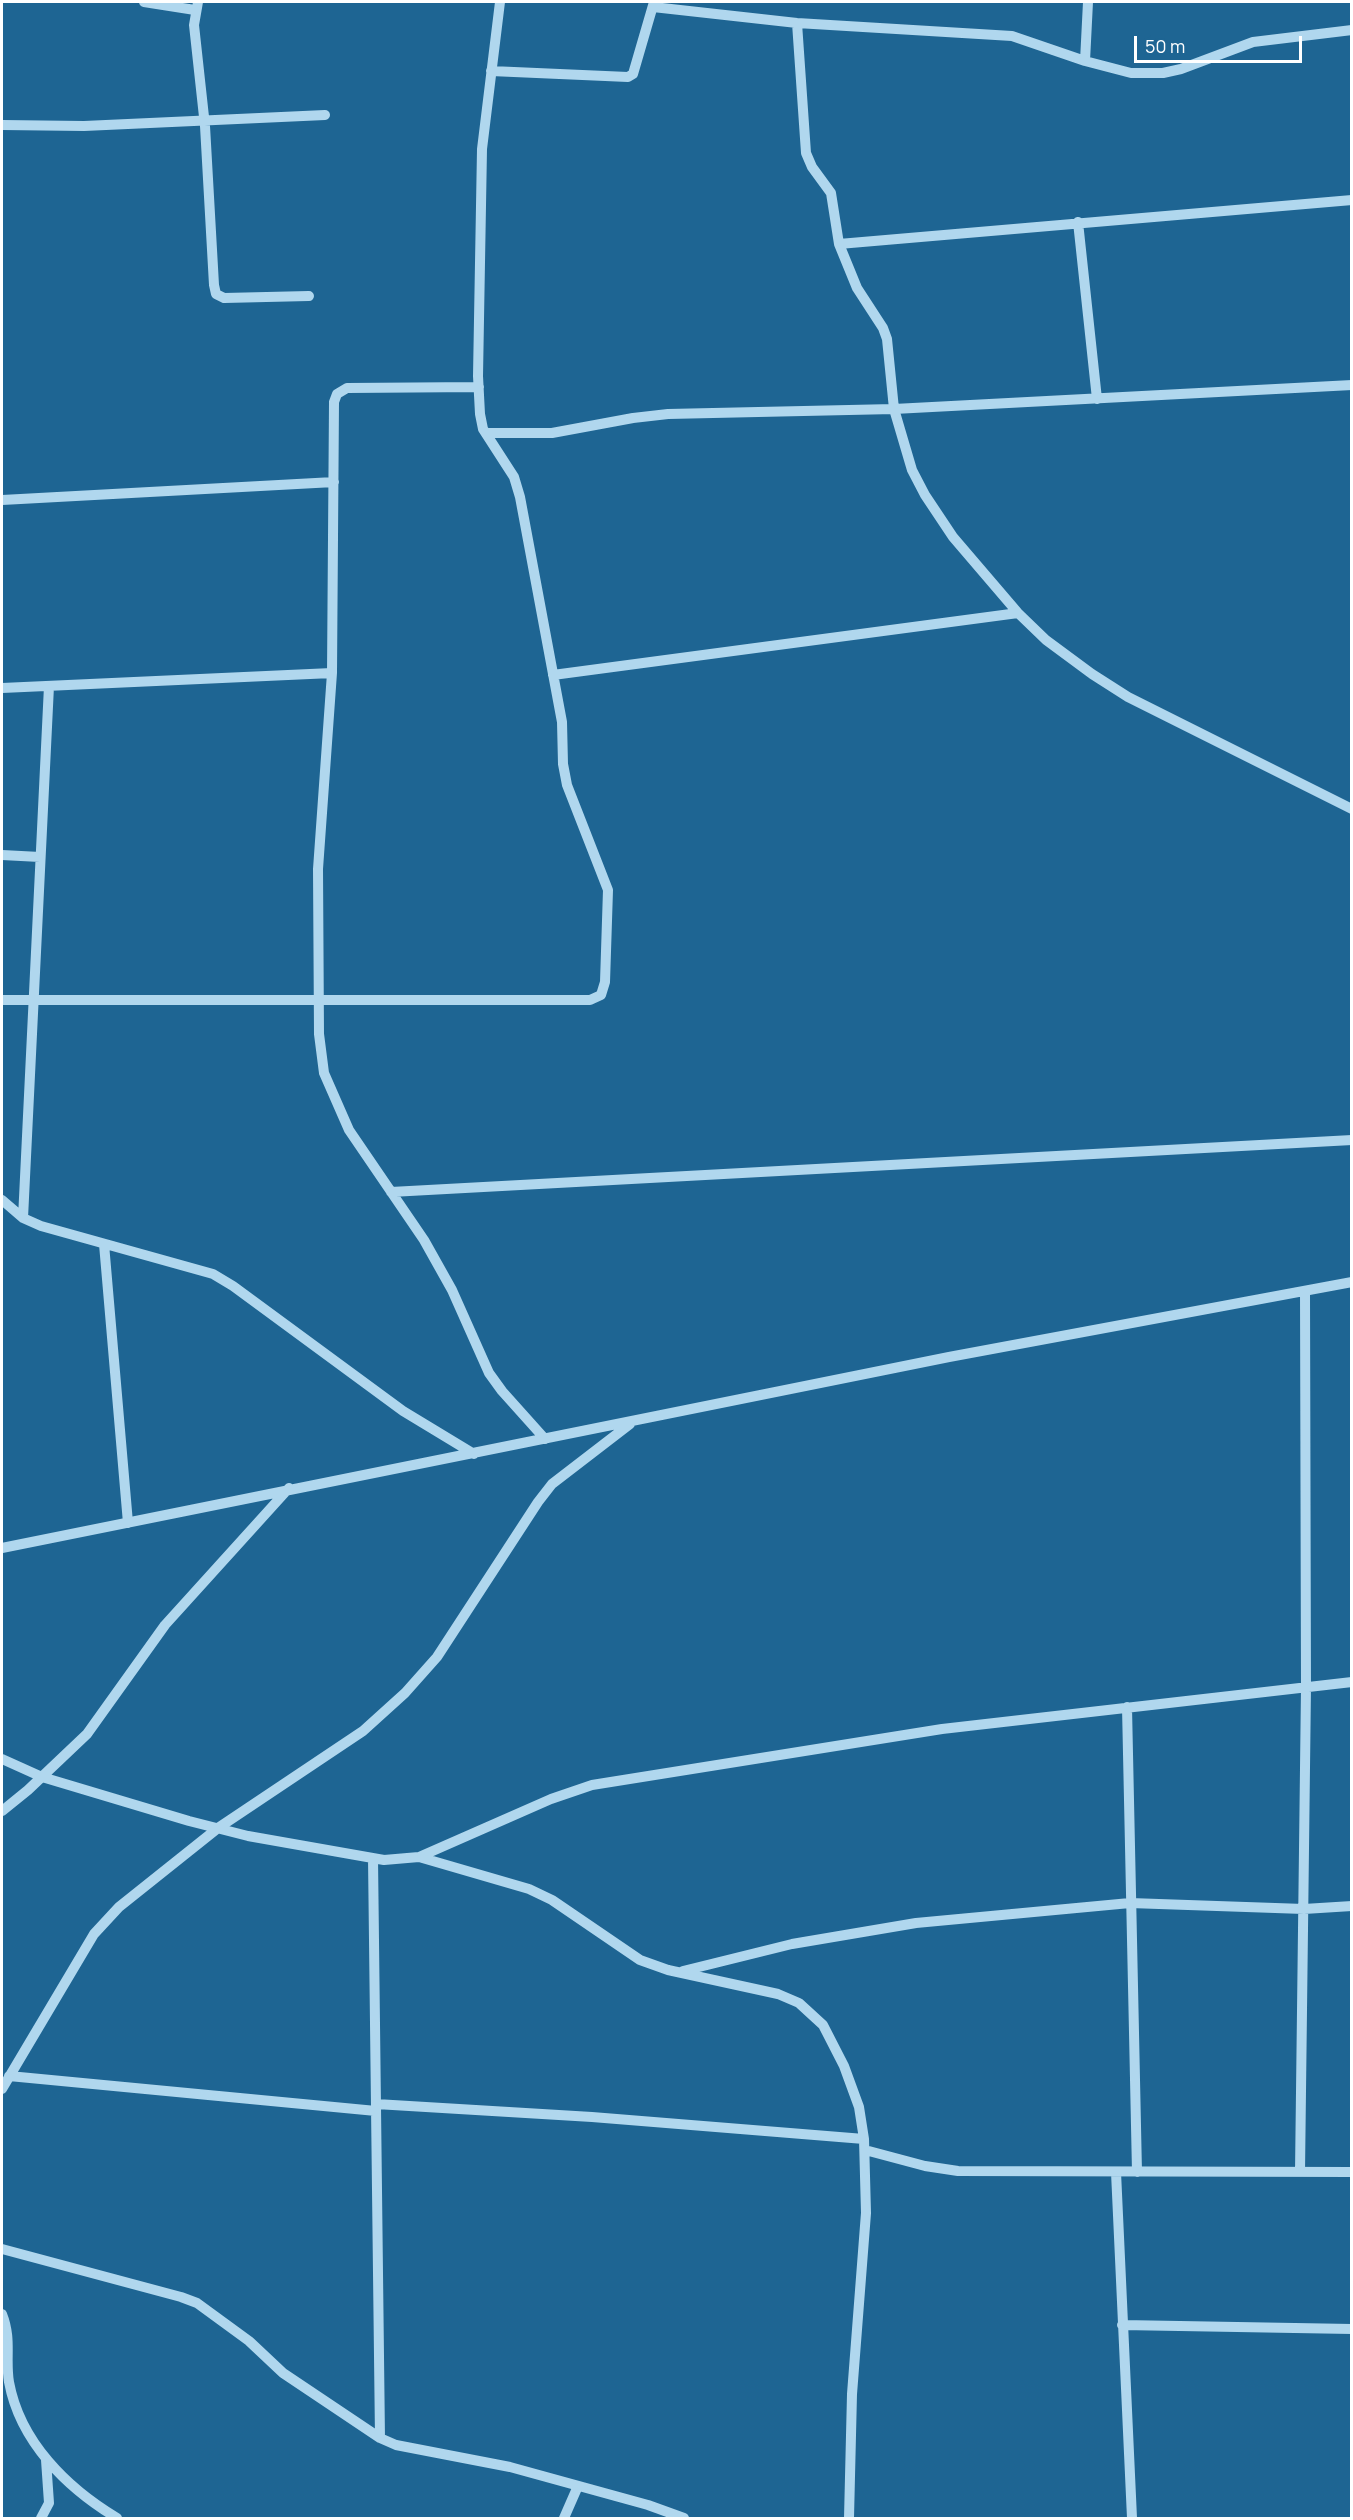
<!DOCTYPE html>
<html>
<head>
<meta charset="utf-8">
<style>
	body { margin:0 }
	#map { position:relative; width:1353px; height:2520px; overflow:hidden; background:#1e6593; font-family:Manrope,sans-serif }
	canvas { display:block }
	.frame { position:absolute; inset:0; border:3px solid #fff; pointer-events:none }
	.scale { position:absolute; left:1134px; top:36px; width:168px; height:27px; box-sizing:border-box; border:3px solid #fff; border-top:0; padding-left:8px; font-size:18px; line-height:21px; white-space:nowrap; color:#fff; -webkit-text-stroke:4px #1e6593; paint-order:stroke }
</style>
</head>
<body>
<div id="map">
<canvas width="1353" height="2520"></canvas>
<div class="frame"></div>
<div class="scale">50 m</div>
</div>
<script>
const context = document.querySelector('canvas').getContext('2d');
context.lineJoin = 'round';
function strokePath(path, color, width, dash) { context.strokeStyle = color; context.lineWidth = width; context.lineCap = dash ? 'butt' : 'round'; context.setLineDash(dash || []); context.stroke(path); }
strokePath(new Path2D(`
	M144,2L195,10
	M198,2L194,25L205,126L214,285L216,294L224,298L309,296
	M653,7L797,23L1012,36L1085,61L1131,73H1163L1181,69L1253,42L1352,30
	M797,23L806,153L812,167L831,193L839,244L857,288L883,328L887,339L894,409L912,470L925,495L953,537L1018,613L1046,640L1092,674L1128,697L1352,809
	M1085,61L1088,2
	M491,71L628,77L633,74L654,2
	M2,125L84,126L325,115
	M1078,222L1097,399
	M839,244L1352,200
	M479,387L347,388L337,394L334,402L332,673L318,869L319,1034L324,1073L349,1130L424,1240L452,1290L489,1373L502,1391L545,1439
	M486,433H552L633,418L668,414L894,409L1352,385
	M2,500L334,482
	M553,675L1018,613
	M2,688L332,673
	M2,855L40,857
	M2,1000H590L601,995L605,982L608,890L567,785L563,764L562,722L520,497L514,477L483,429L480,414L478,376L482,149L500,2
	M391,1192L1352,1140
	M2,1200L23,1218L41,1226L213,1274L233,1286L403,1411L474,1454
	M23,1218L49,686
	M104,1244L128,1523
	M2,1548L949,1357L1352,1282
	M1127,1707L1137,2172
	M2,1759L42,1777L189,1821L248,1836L384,1860L419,1857L551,1799L592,1785L942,1729L1352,1682
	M2,1811L28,1790L87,1734L165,1625L289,1488
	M419,1857L529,1889L552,1900L640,1960L668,1970L778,1994L799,2003L823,2025L844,2066L859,2107L864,2139L866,2213L852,2394L849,2518
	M373,1858L380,2438
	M683,1971L792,1944L916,1923L1130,1903L1304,1909L1352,1906
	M9,2076L376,2111
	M2,2089L94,1934L119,1907L218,1828L363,1731L405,1693L437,1657L538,1502L552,1484L630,1424
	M376,2104L592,2117L864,2139
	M865,2150L925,2166L958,2171L1352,2172
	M1116,2172L1132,2518
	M1300,2172L1306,1687L1305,1292
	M2,2249L181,2297L197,2303L249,2341L283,2373L380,2438L396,2445L510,2467L648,2505L684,2518
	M2,2314C12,2339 5,2359 9,2382C20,2442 67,2488 117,2518
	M1122,2325L1352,2329
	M41,2518L49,2503L46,2460
	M564,2518L578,2486`), '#b0d7ee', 10);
</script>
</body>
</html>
